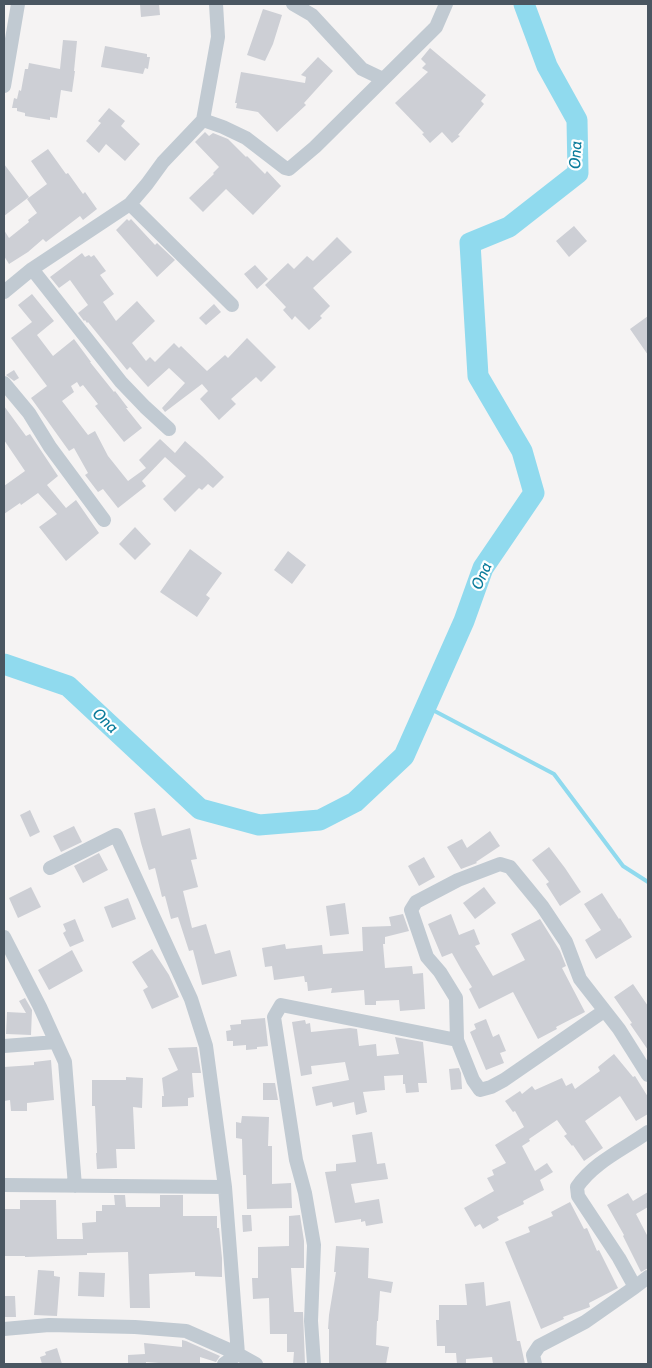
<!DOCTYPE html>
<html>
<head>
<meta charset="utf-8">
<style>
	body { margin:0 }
	#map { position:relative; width:652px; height:1368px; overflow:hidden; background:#f5f3f3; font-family:Cabin,sans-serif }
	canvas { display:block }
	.frame { position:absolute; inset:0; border:5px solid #4a5661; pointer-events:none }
</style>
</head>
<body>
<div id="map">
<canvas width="652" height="1368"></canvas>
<div class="frame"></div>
</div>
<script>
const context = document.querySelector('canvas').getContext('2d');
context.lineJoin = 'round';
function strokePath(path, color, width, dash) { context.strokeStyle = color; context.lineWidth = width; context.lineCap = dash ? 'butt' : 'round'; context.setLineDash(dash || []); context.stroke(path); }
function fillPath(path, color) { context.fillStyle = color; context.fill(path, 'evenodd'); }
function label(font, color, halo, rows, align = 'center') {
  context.font = font + ' Cabin,sans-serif'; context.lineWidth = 4.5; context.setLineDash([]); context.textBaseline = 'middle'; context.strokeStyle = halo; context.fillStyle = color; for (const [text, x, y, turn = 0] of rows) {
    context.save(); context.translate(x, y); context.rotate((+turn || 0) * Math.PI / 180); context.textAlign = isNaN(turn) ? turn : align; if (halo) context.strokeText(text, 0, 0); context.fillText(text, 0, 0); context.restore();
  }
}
strokePath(new Path2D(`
	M427,707L554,774L623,866L648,882`), '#90daee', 4);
strokePath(new Path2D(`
	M4,664L68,686L200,809L259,825L320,820L355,802L404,756L464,621L483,568L534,493L522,451L478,376L470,243L509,227L578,173L577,120L547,66L524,4`), '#90daee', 21);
fillPath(new Path2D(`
	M140,4H159L160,15L141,17Z
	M263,9L282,15L273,44L265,61L247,55Z
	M63,40L77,41L74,71H75L72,92L61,90L57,118L50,117V120L25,116V113L17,111V108H12L14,98L17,99L19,90L21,91L25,69H28L29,63L60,69Z
	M105,46L147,54V57H150L148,69L145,68L143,74L101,67Z
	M430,48L486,95L481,101L484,104L458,135L460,136L452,143L442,132L430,143L422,134L424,133L395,103L428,72L422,68L426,64L421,59Z
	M318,57L333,71L304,103L306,105L277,132L258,112L236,108L237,103H235L241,72L305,83L306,77L301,75Z
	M109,108L125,121L121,126L140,144L125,161L106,144L99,153L86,141L101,123L98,121Z
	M205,132L209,136L213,133L228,139L246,157L247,156L265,174L267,171L281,186L253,215L226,189L203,212L189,198L214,174L213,173L219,167L195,142Z
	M48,149L66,174L68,173L83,194L85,192L97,209L83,220L80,216L46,242L43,239L28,252L9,264L4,256V230L9,238L29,222L28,220L37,213L27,199L47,184L31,161Z
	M4,164L29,197L4,216Z
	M127,219L129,221L131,219L155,245L157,243L175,260L157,277L116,230Z
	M574,226L587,241L569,257L556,241Z
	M337,237L352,252L313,288L330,306L320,316L322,318L309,330L295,316L292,320L283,310L286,307L265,285L288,263L294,269L307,256L313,261Z
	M82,253L85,257L89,255L91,257L94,255L106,271L100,275L114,294L103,302L116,321L137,301L155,321L132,343L146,361L150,357L155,362L174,343L179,348L181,346L207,371L225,355L228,358L247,338L276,367L261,382L256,377L231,399L236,404L219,420L200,399L208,391L202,384L165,412L162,408L185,383L169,368L148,387L130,367L127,370L88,322L87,323L85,320L84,321L78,313L88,305L70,280L59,288L50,277Z
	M255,265L268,279L257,289L244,274Z
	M32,294L54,321L37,335L53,356L74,339L91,362H90L114,392L115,391L128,408H126L142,428L124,442L95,406L98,404L83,385L80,387L77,382L71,386L74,392L62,401L88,435L95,431L108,456L128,481L146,468L139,460L160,439L175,453L185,441L202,456L224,477L213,488L208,484L202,490L199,488L175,512L163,499L186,476L165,457L142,481L146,486L118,508L103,489L98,492L85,475L88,473L74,448L69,451L31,398L47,386L11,338L32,322L18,305Z
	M214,304L221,312L206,325L199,318Z
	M648,316V355L630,329Z
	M14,370L19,378L14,381L6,375Z
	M4,406L26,436L30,434L58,476L47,485L66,508L76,500L99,533L66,561L39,527L57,514L38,493L21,505L20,503L4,514V486L25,471L4,440Z
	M135,527L151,544L135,560L119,544Z
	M190,549L222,573L206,595L210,598L197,617L160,592Z
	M288,551L306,565L292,584L274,570Z
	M155,808L162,836L190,828L197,859L191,860L198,887L183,891L192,928L206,924L215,954L230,950L237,976L202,985L193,950L189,951L178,917L171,919L165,896L162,897L155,868L149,870L141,843L134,813Z
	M30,810L40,832L30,837L20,815Z
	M74,826L82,842L61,852L53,836Z
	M490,831L500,846L476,862L477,863L461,869L447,847L462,839L467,848Z
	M549,847L565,868L581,892L560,906L546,884L549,882L532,860Z
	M99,853L108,870L83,883L74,866Z
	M424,857L435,877L419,886L408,866Z
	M31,887L41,907L18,918L9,898Z
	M484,887L496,903L475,919L463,903Z
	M602,893L619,919L620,918L632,937L596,959L585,940L601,930L584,904Z
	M128,898L136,919L112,928L104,907Z
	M345,903L349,934L330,936L326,906Z
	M403,914L409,931L385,937V944H383L385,968L412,966L413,974L423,973L425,1009L400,1011L399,1000L376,1001V1005H365L364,990L331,993L332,988L308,991L307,982H305L304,976L274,980L272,966L265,967L262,948L285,944L286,949L322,945L323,954L363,951L362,927L391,926L389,917Z
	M451,914L459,935L474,929L480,944L475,946L493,976L525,960L511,934L540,919L560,951L566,966L562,968L585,1012L556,1027L557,1029L538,1039L513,992L479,1009L469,989L472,987L461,969L452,953L442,957L428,924Z
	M75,919L84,941L70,947L63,933L66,931L63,924Z
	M152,949L169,975L179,997L152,1009L143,990L148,987L132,962Z
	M72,950L83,971L49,990L38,970Z
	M633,984L648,1006V1050L630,1024L632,1023L614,997Z
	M25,998L32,1010L31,1035L6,1034L7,1012L26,1013L19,1001Z
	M265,1018L268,1046L257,1047V1049L246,1050V1045L233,1046V1041H227L226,1031L231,1030L230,1025L241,1024V1020Z
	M486,1019L493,1037L499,1034L506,1051L500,1053L504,1063L486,1070L470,1032L476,1029L474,1024Z
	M305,1020L306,1024L310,1023L311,1032L350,1028L357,1029L359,1046L376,1044L377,1056L399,1054L395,1037L423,1042L427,1083H418L419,1092L406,1093L405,1084H403V1075L384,1076L385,1090L363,1092L367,1112L356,1115L354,1102L333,1107L332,1102L316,1106L312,1087L349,1080L345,1062L311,1066L312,1074L301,1076L292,1022Z
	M197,1047L201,1073H192L194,1097L188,1098V1106L162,1107V1096H164L162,1078L178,1070L168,1048Z
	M614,1054L633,1077L635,1076L648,1097V1114L636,1121L620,1096L585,1121L603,1148L584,1161L573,1145L572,1146L564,1136L567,1134L557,1120L529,1139L530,1141L522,1146L535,1171L547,1163L553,1172L540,1180L544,1190L523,1201L524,1204L497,1217L499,1220L483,1229L480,1224L475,1227L464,1208L494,1191L487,1178L494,1175L492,1170L506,1163L495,1145L524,1127L515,1111L513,1112L505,1101L520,1091L522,1094L532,1086L535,1090L562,1078L566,1086L572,1083L575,1089L600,1071L598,1067Z
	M51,1060L54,1100L27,1103V1111H11L10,1100L4,1101V1067L34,1065V1062Z
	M459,1068L461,1073L462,1089L451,1090L449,1069Z
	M126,1077L143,1078L142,1108L133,1107L135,1149H116L117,1168L97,1169L96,1153H97L95,1106H92V1080H126Z
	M263,1083H275L278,1100H263Z
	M242,1116L269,1117L268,1146H272V1184L291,1183L292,1208L247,1209L246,1175H243L242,1139L236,1138V1122L241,1123Z
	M372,1132L377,1164L385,1163L388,1179L351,1184L355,1203L379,1199L383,1223L366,1226L365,1221L361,1222V1219L335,1223L325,1172L336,1171V1164L356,1162L352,1135Z
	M648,1192V1207L636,1214L648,1237V1268L641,1272L623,1236L624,1235L607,1205L628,1193L633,1201Z
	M114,1195H125L126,1207H160V1195H183V1216H217V1228H219L222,1258V1277L195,1276V1272L149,1274L150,1308H130L128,1252L87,1253V1255L25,1257V1256H4V1209H20V1200H56L57,1239H83L82,1223L96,1222V1211H102V1205H115Z
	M570,1202L584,1229L587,1228L597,1251L599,1250L618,1288L589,1303L590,1307L563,1317L564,1319L541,1329L505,1242L530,1232L528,1227L553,1216L551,1212Z
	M242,1215H251L252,1231L243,1232Z
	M300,1215L304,1241V1268H291L294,1312H303L305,1364H293L294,1352H287V1334H270L269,1298L253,1299L252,1278H258V1247L289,1246V1216Z
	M336,1246L369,1248L368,1278L393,1282L391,1293L380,1291L378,1321H377L376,1345L389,1347L386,1364H329V1329H328L329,1315L336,1272H334Z
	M38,1270L54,1271V1276L60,1277L57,1316L34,1315Z
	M79,1272L105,1273L104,1297L78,1296Z
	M484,1282L486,1306L510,1301L517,1341H520L525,1364H493L492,1357L466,1359V1364H457L456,1353H445V1346H437L436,1320H439V1305H467L465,1284Z
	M4,1296H15L16,1317H4Z
	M182,1340L186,1341L220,1356L216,1362L200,1357V1364H172L146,1362V1364H128V1355L145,1354L144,1343L182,1347Z
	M57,1348L62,1364H42L40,1357L46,1355L45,1352Z`), '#cdcfd5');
strokePath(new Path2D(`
	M293,4L312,15L362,69L383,79
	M4,86L18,4
	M203,120L223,127L246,138L285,168L289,169L315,147L436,27L446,4
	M130,204L232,305
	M32,269L121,382L145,407L169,429
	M4,292L32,269L130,204L147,184L163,162L203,120L218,37L216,4
	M4,383L29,413L50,447L104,520
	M50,868L116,835L191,999L206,1046L225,1187L238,1354L224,1364
	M4,937L40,1007L65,1062L75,1186
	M604,1011L504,1080L491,1087L480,1090L473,1080L457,1040L456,998L440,972L427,957L411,910L416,902L458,880L500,864L510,867L542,906L566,942L580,979L619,1029L648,1075
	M4,1046L56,1042
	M4,1185L225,1187
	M635,1287L648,1277
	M4,1329L49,1325L135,1327L186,1331L238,1354L256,1364
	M314,1364L311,1321L314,1245L305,1193L296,1160L274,1017L281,1005L457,1040
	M535,1364L533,1355L539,1346L585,1322L635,1287L619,1258L578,1196L577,1187C594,1162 624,1149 648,1132`), '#c1cad2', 14);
label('italic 16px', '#0c7c9b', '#fff', [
	["Ona",576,155,-87],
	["Ona",482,576,-66],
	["Ona",105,721,43]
]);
</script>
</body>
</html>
